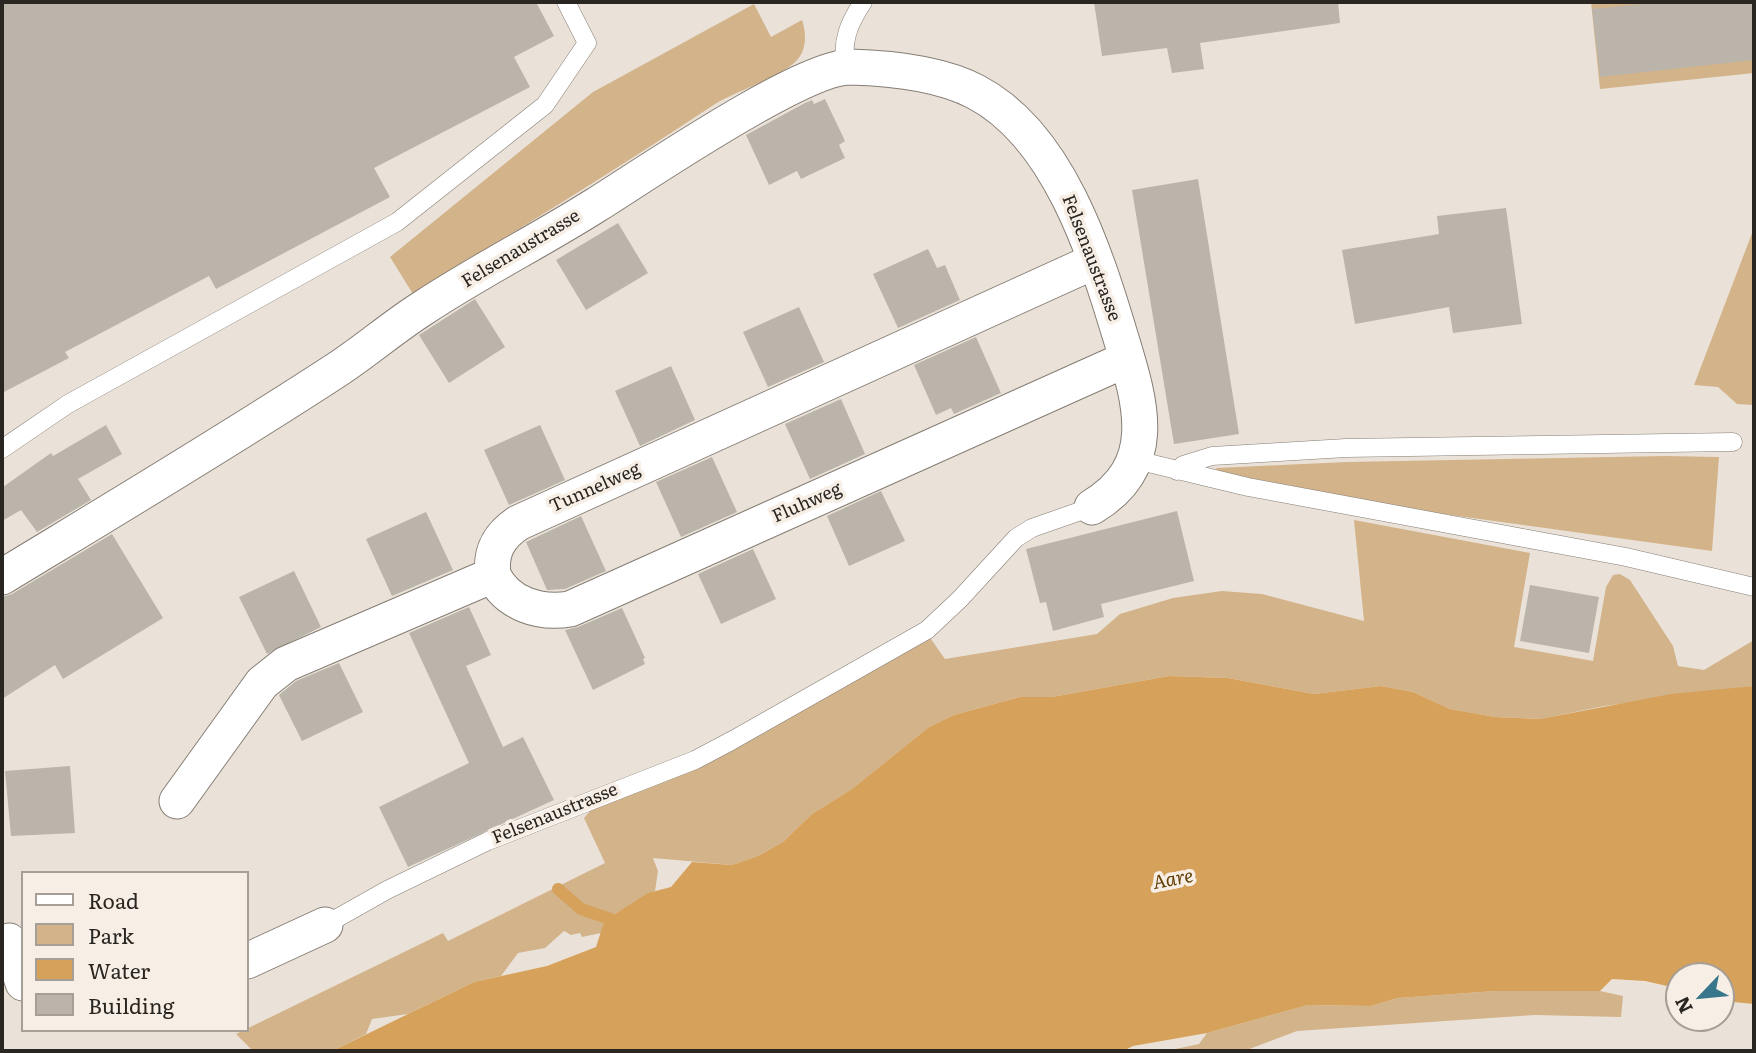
<!DOCTYPE html>
<html>
<head>
<meta charset="utf-8">
<style>
	body { margin:0 }
	#map { position:relative; width:1756px; height:1053px; overflow:hidden; background:#eae2d8; font-family:Literata,serif }
	canvas { display:block }
	.frame { position:absolute; inset:0; border:4px solid #292622; pointer-events:none }
	.legend { position:absolute; left:21px; top:871px; width:228px; height:161px; box-sizing:border-box; background:#f7efe5; border:2px solid #a59f97; margin:0; padding:9px 12px; list-style:none; font-size:21px; color:#292622 }
	.legend li { display:flex; align-items:center; gap:14px; height:35px }
	.legend b { width:35px; border:2px solid #a59f97 }
	.north { position:absolute; left:1665px; top:962px; width:70px; height:70px; box-sizing:border-box; background:#f7efe5; border:2px solid #a59f97; border-radius:50%; rotate:244deg; font-size:19px; font-weight:700; line-height:28px; text-align:center; color:#292622 }
	.north::after { content:''; display:block; margin:auto; width:24px; height:32px; background:#38768b; clip-path:polygon(50% 0,100% 100%,50% 72%,0 100%) }
</style>
</head>
<body>
<div id="map">
<canvas width="1756" height="1053"></canvas>
<div class="frame"></div>
<ul class="legend">
<li><b style="height:9px;background:#fff"></b>Road</li>
<li><b style="height:19px;background:#d3b38a"></b>Park</li>
<li><b style="height:19px;background:#d6a15a"></b>Water</li>
<li><b style="height:19px;background:#bbb4aa"></b>Building</li>
</ul>
<div class="north">N</div>
</div>
<script>
const context = document.querySelector('canvas').getContext('2d');
context.lineJoin = 'round';
function fillPath(path, color) { context.fillStyle = color; context.fill(path, 'evenodd'); }
function strokePath(path, color, width, dash) { context.strokeStyle = color; context.lineWidth = width; context.lineCap = dash ? 'butt' : 'round'; context.setLineDash(dash || []); context.stroke(path); }
function label(font, color, halo, rows, align = 'center') {
  context.font = font + ' Literata,serif'; context.lineWidth = 7; context.setLineDash([]); context.textBaseline = 'middle'; context.strokeStyle = halo; context.fillStyle = color; for (const [text, x, y, turn = 0] of rows) {
    context.save(); context.translate(x, y); context.rotate((+turn || 0) * Math.PI / 180); context.textAlign = isNaN(turn) ? turn : align; if (halo) context.strokeText(text, 0, 0); context.fillText(text, 0, 0); context.restore();
  }
}
fillPath(new Path2D(`
	M1591,2H1754V73L1600,89Z
	M754,4L771,37L802,20C807,35 807,53 793,64C770,82 737,90 712,106C614,171 513,233 413,294L390,257L593,92Z
	M1754,228V405L1737,404L1718,387L1694,385Z
	M1665,456L1719,457L1712,551L1436,513L1218,472L1216,468L1347,462Z
	M1354,520L1530,553L1514,647L1593,661L1606,587L1613,575L1620,574L1630,580L1673,646L1678,666L1704,670L1754,640V686L1604,706L1541,719L1495,717L1450,709L1413,692L1381,686L1314,694L1228,678L1169,676L1052,697H1020L954,715L929,727L852,789L812,814L783,842L758,856L732,865L653,858L658,871L655,891L615,914L607,913L601,933L582,937L580,933L571,935L564,931L545,948L518,953L501,976L474,982L408,1014L372,1019L366,1034L332,1051H253L236,1034L443,933L448,941L605,863L584,818L596,804L926,632L945,659L1097,634L1120,614L1173,598L1222,591L1262,594L1364,621Z
	M1495,991H1600L1623,996L1621,1017L1535,1015L1297,1031L1244,1051H1166L1199,1044L1207,1033L1308,1005L1371,1006L1398,998Z`), '#d3b38a');
fillPath(new Path2D(`
	M1169,676L1228,678L1314,694L1381,686L1413,692L1450,709L1495,717L1540,719L1671,694L1754,686V1004L1724,1001L1721,999V976H1679L1676,988L1645,981L1612,979L1600,991H1495L1398,998L1371,1006L1308,1005L1207,1033L1133,1046L1123,1051H332L474,982L547,966L596,947L607,913L615,914L648,893L671,887L692,862L732,865L758,856L783,842L812,814L852,789L929,727L954,715L1020,697H1052Z`), '#d6a15a');
strokePath(new Path2D(`
	M558,889L581,909L622,923`), '#d6a15a', 12);
fillPath(new Path2D(`
	M2,2H536L554,36L514,57L530,87L374,168L390,197L216,289L209,276L65,352L69,358L2,393Z
	M1094,2H1338L1340,23L1200,43L1204,69L1172,73L1167,48L1102,56Z
	M1664,2H1754V60L1600,77L1592,9Z
	M825,99L845,141L839,145L845,158L801,179L797,171L769,185L746,135L805,103L812,100L814,104Z
	M1198,179L1239,434L1174,444L1132,190Z
	M1506,208L1522,324L1453,333L1449,307L1355,324L1342,250L1439,234L1437,216Z
	M618,223L648,273L586,310L556,260Z
	M928,249L937,268L945,265L960,300L898,328L873,274Z
	M475,299L505,347L449,383L419,335Z
	M799,307L824,362L768,387L743,332Z
	M976,337L1001,393L954,414L951,408L936,415L914,365Z
	M671,366L695,420L640,446L615,391Z
	M841,399L865,454L810,479L785,424Z
	M106,425L122,454L78,479L91,500L37,532L21,510L2,521L3,487L51,453L53,456Z
	M540,425L565,480L509,505L484,450Z
	M712,457L737,512L681,537L656,482Z
	M881,491L905,541L849,566L827,516Z
	M1177,511L1194,581L1101,604L1104,617L1053,631L1046,602L1040,603L1026,549Z
	M426,512L453,570L392,596L366,539Z
	M581,516L606,571L565,589L547,590L526,542Z
	M112,534L163,618L63,679L55,665L2,699V597L12,594Z
	M753,549L776,599L721,624L698,574Z
	M294,571L321,627L267,654L239,597Z
	M1530,585L1599,597L1589,653L1520,641Z
	M469,607L491,655L466,666L503,747L523,737L554,800L408,867L379,807L469,763L409,633Z
	M622,608L645,658L643,659L645,664L593,690L565,630L578,627Z
	M339,663L363,712L302,741L279,695L296,681Z
	M70,766L75,833L11,836L5,771Z`), '#bbb4aa');
const lane = new Path2D(`
	M846,67C841,41 849,23 863,2
	M2,449L68,404L397,222L545,105L587,43L566,2
	M1136,460L1248,487L1626,557L1754,587
	M1177,471L1183,465L1212,456L1346,448L1733,442
	M325,925L387,890L488,841L695,760L731,741L927,630L960,599L1016,538L1032,528L1092,507`);
const street = new Path2D(`
	M493,575C507,604 539,614 570,609L1127,359
	M2,577C114,509 228,441 338,369C367,350 393,327 423,308C479,271 539,241 596,205C644,175 802,67 850,67C889,68 940,73 976,92C1058,135 1095,252 1120,335C1140,401 1162,465 1092,507
	M177,801L262,683L286,664L493,575C490,551 499,536 518,523L1095,261
	M9,941L23,983
	M247,961L325,925`);
strokePath(lane, '#857d74', 19);
strokePath(street, '#857d74', 37);
strokePath(lane, '#fff', 18);
strokePath(street, '#fff', 35);
label('18px', '#292622', '#f7efe5', [
	["Felsenaustrasse",521,249,-31],
	["Felsenaustrasse",1091,258,69],
	["Tunnelweg",595,488,-24],
	["Fluhweg",807,503,-24],
	["Felsenaustrasse",555,814,-22]
]);
label('italic 19px', '#634005', '#f7efe5', [
	["Aare",1173,880,-11]
]);
</script>
</body>
</html>
